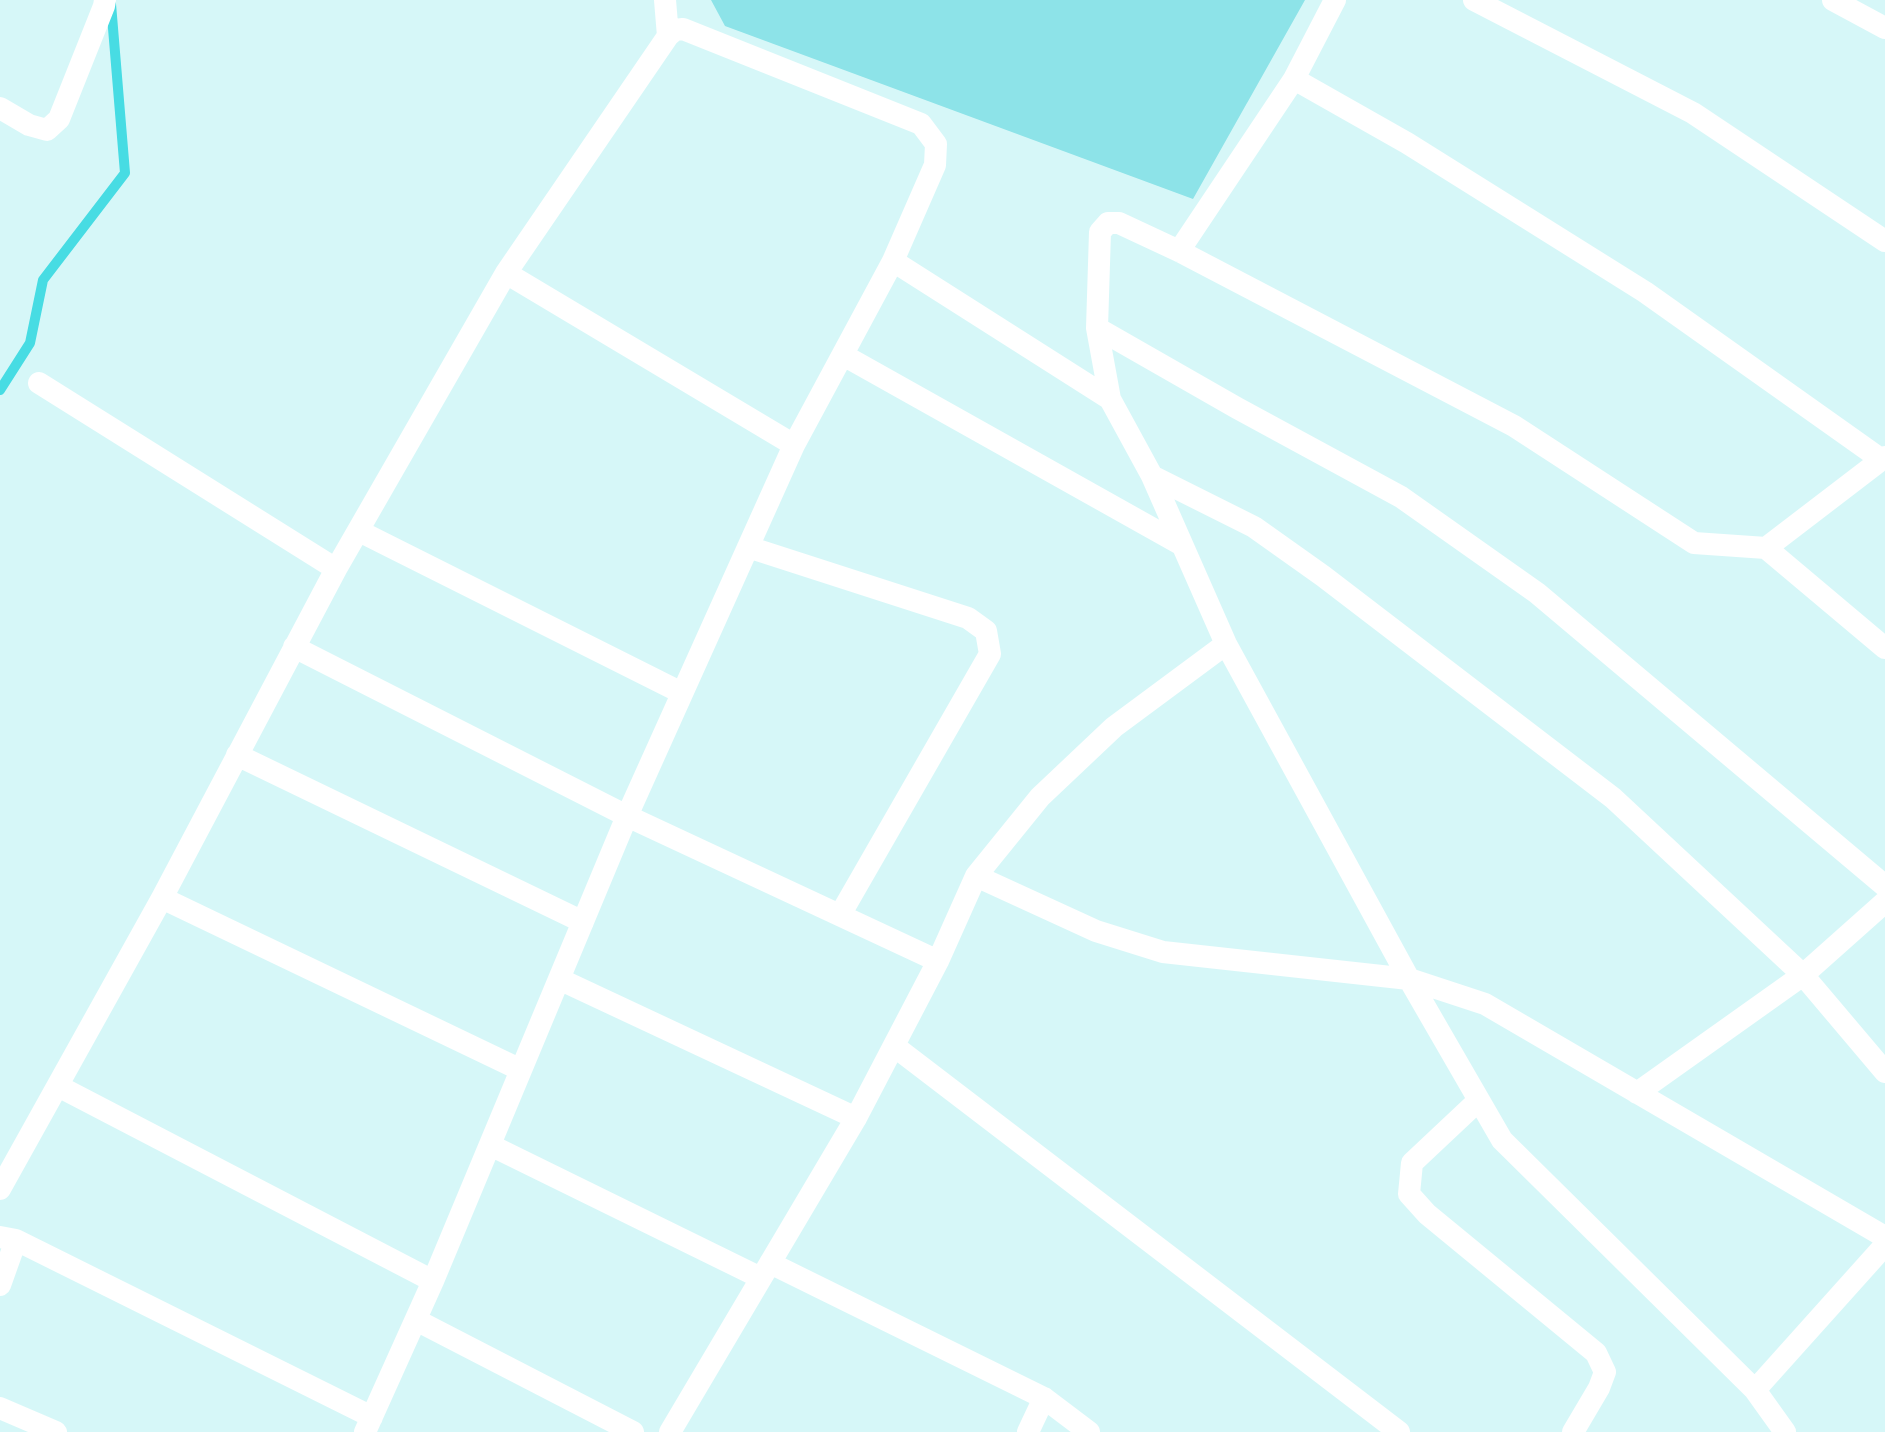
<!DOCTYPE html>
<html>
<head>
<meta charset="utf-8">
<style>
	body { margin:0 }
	canvas { display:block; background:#d6f7f8 }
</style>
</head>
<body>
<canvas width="1885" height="1432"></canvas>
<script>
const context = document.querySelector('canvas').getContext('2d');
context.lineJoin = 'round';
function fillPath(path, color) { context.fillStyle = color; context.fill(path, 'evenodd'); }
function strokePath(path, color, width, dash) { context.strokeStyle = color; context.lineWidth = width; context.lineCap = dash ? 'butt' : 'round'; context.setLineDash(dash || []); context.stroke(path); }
fillPath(new Path2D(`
	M711,0H1305L1193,199L725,26Z`), '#8de3e8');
strokePath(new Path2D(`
	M0,390L30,343L43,280L125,173L111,4`), '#47dce3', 10);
strokePath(new Path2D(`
	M665,0L668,36
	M1474,0L1693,113L1885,241
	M1833,0L1885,28
	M1294,79L1407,143L1645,292L1882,460
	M0,108L29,125L47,130L59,119L104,6L105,0
	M1179,251L1294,79L1335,0
	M893,261L1110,399
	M506,273L794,445
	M1097,328L1237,408L1401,497L1537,593L1885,886
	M843,355L1182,545
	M39,383L336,569
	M1152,476L1254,527L1323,576L1613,798L1803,975L1885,1072
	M359,531L682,693
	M748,547L968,618L986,631L990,654L840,915
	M1766,548L1885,457
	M294,647L627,816L938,961
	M237,755L583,922
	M976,876L1096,931L1163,952L1409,979L1485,1004L1885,1237
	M162,898L521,1070
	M559,979L856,1118
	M894,1046L1399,1432
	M58,1086L433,1281
	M1637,1093L1803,975L1885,902
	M1479,1100L1412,1163L1409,1194L1427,1214L1596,1353L1605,1372L1599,1388L1573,1432
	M490,1145L761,1278
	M0,1189L162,898L336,569L506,273L668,36L675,30L683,29L921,124L936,144L935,165L893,261L794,445L627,816L433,1281L365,1432
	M0,1237L16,1240L372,1417
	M770,1263L1044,1398L1089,1432
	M0,1285L16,1240
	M416,1320L633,1432
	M1755,1390L1885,1245
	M0,1408L56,1432
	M670,1432L856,1118L938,961L976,876L1040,797L1114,727L1226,644
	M1028,1432L1044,1398
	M1785,1432L1755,1390L1502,1140L1409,979L1226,644L1152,476L1110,399L1097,328L1100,232L1108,223H1119L1179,251L1514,426L1694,543L1766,548L1885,648`), '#fff', 22);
</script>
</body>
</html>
